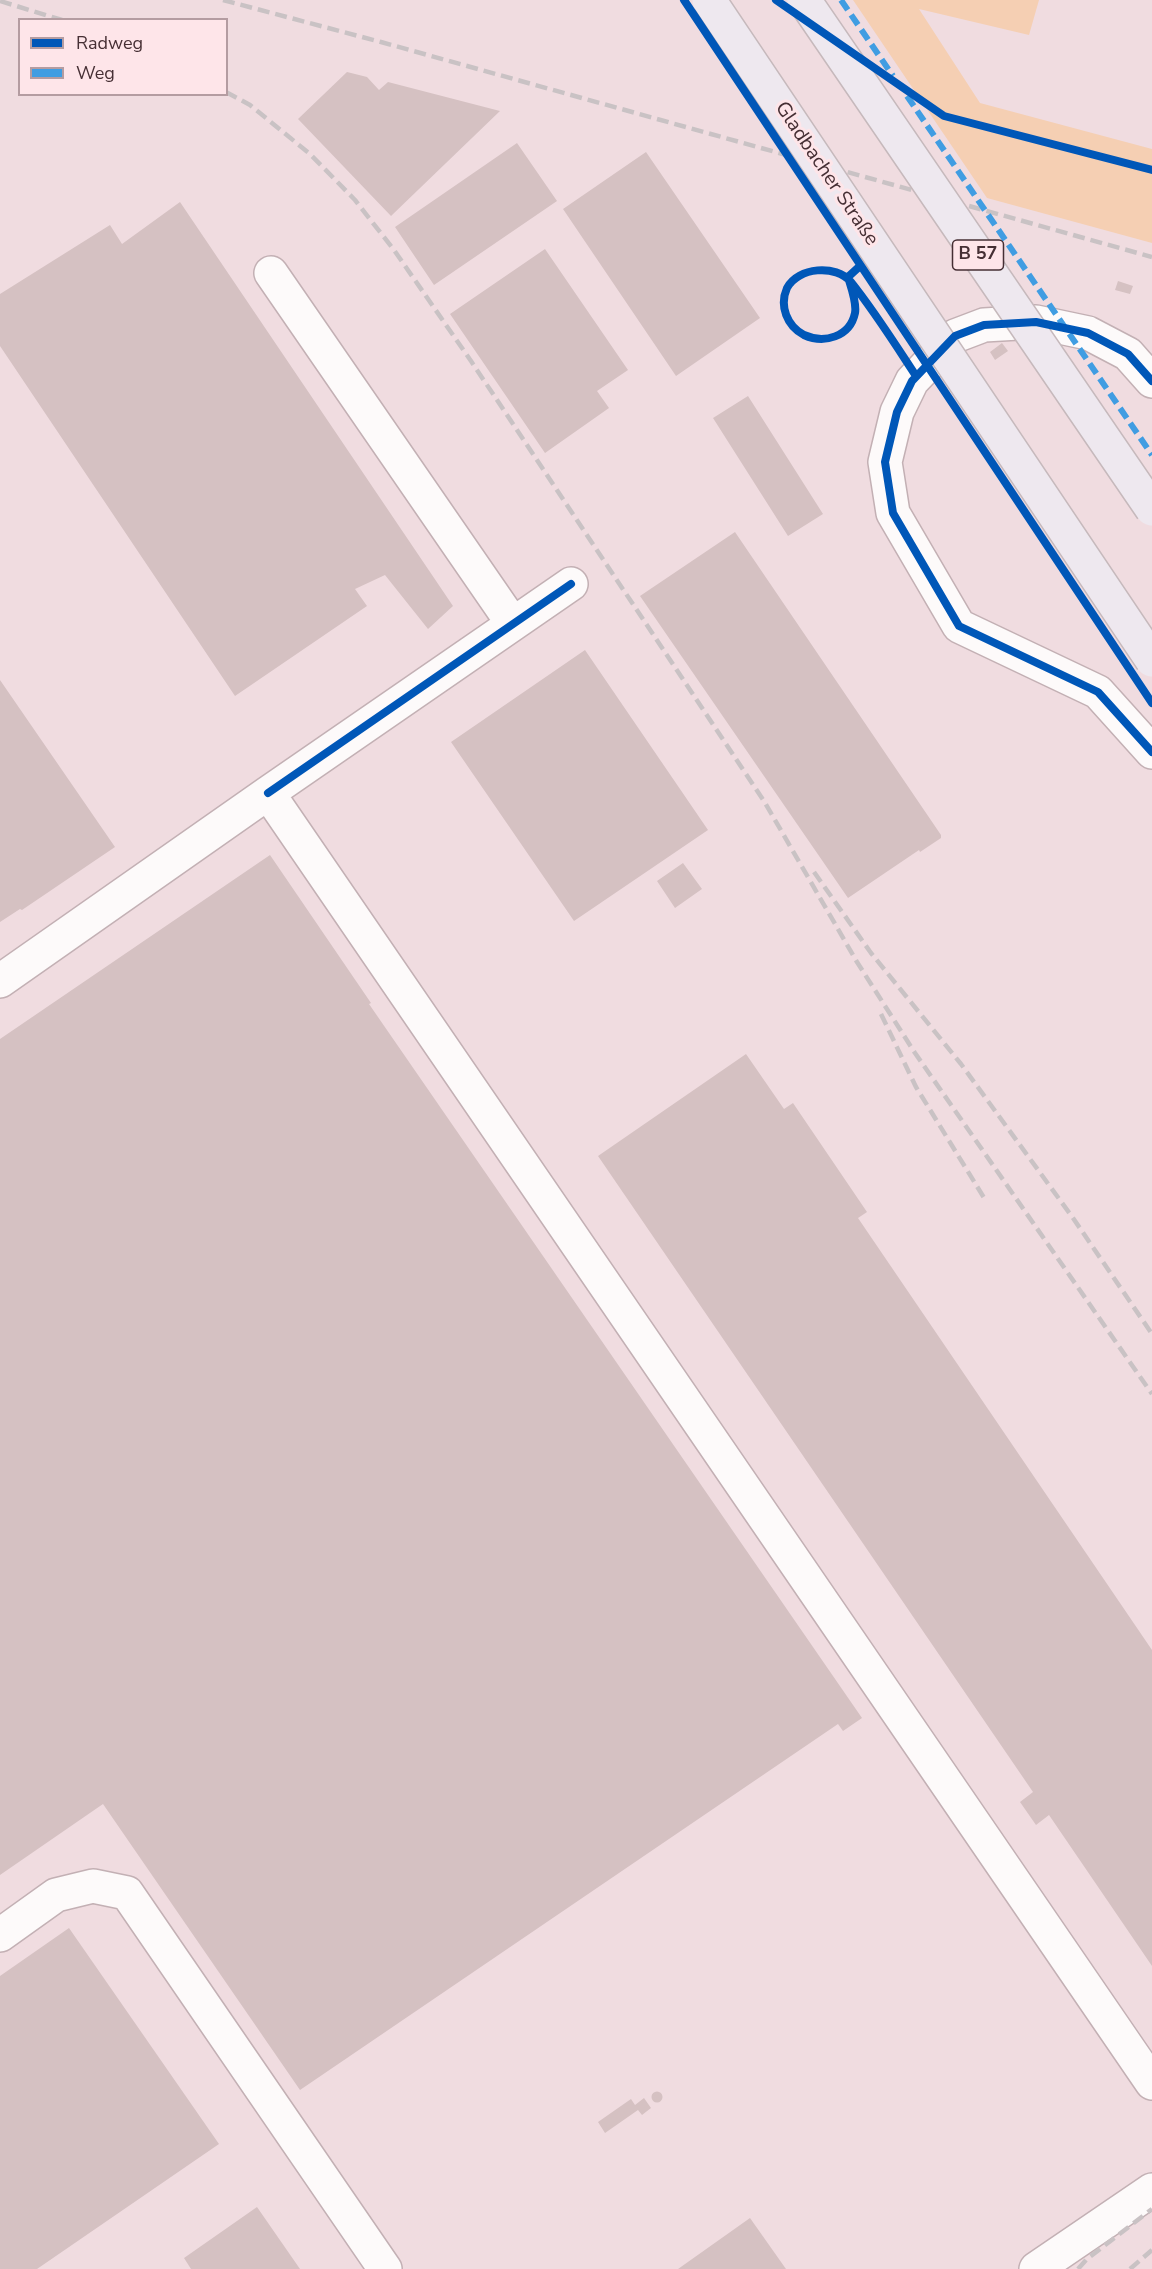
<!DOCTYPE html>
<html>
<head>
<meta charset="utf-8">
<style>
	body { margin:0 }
	#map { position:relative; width:1152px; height:2269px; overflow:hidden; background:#f0dce0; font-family:"Nunito Sans",sans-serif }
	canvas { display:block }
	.legend { position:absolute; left:18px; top:18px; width:210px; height:78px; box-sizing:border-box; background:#fee5e9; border:2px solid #b49ca1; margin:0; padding:8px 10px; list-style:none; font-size:18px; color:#462f34 }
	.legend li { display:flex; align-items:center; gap:12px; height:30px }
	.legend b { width:30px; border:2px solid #b49ca1 }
</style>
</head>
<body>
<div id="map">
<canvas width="1152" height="2269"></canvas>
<ul class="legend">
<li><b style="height:8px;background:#0057b8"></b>Radweg</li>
<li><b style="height:8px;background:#409de2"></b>Weg</li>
</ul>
</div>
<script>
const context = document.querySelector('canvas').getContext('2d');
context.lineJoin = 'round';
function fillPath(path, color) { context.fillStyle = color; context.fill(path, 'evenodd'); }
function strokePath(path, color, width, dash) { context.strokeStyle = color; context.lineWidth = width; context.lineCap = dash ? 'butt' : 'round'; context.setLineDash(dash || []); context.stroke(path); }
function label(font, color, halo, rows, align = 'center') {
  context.font = font + ' "Nunito Sans",sans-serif'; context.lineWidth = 6; context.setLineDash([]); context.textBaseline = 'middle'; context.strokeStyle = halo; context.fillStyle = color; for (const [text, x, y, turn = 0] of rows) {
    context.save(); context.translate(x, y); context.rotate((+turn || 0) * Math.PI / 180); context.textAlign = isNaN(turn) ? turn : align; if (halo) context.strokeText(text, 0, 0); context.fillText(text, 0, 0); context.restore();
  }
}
fillPath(new Path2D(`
	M853,0H1039L1029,35L919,9L980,103L1152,149V243L987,198Z`), '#f5cfb3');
fillPath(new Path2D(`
	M347,72L367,77L379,90L388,82L500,111L391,216L298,119Z
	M517,143L557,201L434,285L395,227Z
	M646,152L760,318L676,376L563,209Z
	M180,202L453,606L428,629L385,575L355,589L367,606L235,696L0,346V294L110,225L122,244Z
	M545,249L628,370L597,391L609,408L545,453L450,314Z
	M1118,281L1133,286L1130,294L1115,290Z
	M1002,343L1008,351L995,360L990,352Z
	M748,396L823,514L788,536L713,418Z
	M735,532L941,835V838L920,852L919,850L848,898L640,596Z
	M585,650L708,830L574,921L451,742Z
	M0,680L115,847L22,910L20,909L0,922Z
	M270,855L371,1003L369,1004L862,1718L843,1731L838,1724L300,2090L103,1804L0,1875V1039Z
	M683,863L702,889L675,908L657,881Z
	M746,1054L784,1109L793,1103L867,1212L858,1218L1152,1650V1966L1049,1815L1036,1825L1020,1802L1033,1792L598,1156Z
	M69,1928L219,2144L37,2269H0V1976Z
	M651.5 2097a5.5 5.5 0 1 1 11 0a5.5 5.5 0 1 1-11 0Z
	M644,2098L651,2108L642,2115L638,2110L605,2133L598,2122L631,2099L635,2105Z
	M257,2207L300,2269H191L184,2258Z
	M750,2218L786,2269H678Z`), '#d5c1c2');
const minor = new Path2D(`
	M271,273L513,624
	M1152,381L1128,354L1088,333L1036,322L984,325L955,336L912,381L897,412L885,462L893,513L959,626L1098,692L1152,752
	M268,793L1152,2083
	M0,981L268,793L571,584
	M0,1935L56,1895L93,1886L127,1893L385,2269
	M1036,2269L1152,2190`);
strokePath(minor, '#c3b0b4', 36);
strokePath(minor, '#fdfafa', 33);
strokePath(new Path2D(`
	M223,0L381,42L1152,257
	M0,1L62,20
	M226,92L250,105L310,154L355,200L394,250L471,361L764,801L857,962L915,1053L1152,1394
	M814,872L871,953L961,1064L1073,1218L1152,1334
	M881,1014L916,1087L986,1201
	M1078,2269L1087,2259L1152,2209
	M1130,2269L1152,2250`), '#c9c2c4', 4.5, [12, 6]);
const majorBridge = new Path2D(`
	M709,0L1152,660
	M804,0L1152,509`);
strokePath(majorBridge, '#c6b9bc', 36, []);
strokePath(majorBridge, '#eee8ef', 33);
strokePath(new Path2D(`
	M841,0L893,76
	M907,96L1152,455`), '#409de2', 6, [12, 6]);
strokePath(new Path2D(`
	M684,0L1152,703
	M776,0L944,116L1152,170
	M860,266L848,277C851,287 857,303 855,313C850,337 824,344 804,335C787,326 779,306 787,288C798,267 836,264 851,282C875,312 895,344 916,376
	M1152,381L1128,354L1088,333L1036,322L984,325L955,336L912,381L897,412L885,462L893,513L959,626L1098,692L1152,752
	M268,793L571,584`), '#0057b8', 8);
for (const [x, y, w] of [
	[978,255,51]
]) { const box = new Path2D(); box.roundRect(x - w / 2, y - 15, w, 30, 4.5); context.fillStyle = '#fee5e9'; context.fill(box); strokePath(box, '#462f34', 1.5); }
label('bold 18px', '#462f34', null, [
	["B 57",978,255]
]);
label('20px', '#462f34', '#fee5e9', [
	["Gladbacher Straße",826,174,56]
]);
</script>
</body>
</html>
